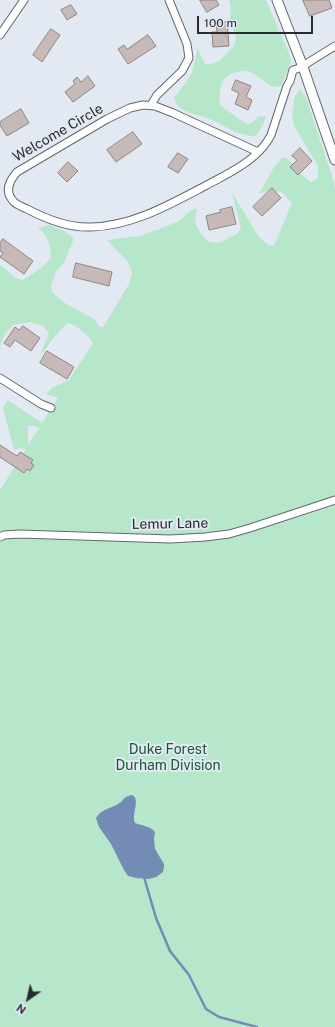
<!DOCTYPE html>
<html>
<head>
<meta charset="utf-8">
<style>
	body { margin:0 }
	#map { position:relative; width:335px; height:1027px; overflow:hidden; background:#e2e9f2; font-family:"Public Sans",sans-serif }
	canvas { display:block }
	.north { position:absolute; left:8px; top:979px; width:40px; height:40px; -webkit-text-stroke:3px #e2e9f2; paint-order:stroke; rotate:214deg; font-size:11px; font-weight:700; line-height:16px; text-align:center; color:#292b2f }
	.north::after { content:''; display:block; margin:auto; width:14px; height:18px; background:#292b2f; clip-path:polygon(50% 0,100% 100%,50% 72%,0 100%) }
	.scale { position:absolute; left:197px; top:16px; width:116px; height:18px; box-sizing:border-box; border:2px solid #292b2f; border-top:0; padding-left:5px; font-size:12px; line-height:14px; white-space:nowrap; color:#292b2f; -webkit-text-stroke:3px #e2e9f2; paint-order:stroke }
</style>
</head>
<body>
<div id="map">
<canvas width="335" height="1027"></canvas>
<div class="north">N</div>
<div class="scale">100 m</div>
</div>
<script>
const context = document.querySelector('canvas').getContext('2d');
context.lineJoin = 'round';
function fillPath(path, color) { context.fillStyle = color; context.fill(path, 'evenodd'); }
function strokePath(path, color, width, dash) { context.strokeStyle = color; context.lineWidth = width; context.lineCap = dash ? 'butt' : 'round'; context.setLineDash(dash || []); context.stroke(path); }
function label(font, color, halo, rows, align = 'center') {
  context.font = font + ' "Public Sans",sans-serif'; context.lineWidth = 4; context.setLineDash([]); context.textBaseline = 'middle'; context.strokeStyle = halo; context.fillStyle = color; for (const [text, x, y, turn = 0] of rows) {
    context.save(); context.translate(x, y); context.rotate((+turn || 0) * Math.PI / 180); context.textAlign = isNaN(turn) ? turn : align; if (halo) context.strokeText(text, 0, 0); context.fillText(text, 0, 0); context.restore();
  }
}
fillPath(new Path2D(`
	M229,0H266L289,53L291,62L281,86C269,91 263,77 251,73C247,70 241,71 236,72C220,76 219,91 220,105L239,119L248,124L253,122L259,116L266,117L264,123L256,136C239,137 225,126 210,119C202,116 184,112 178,106C176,104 175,100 174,98L186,82L192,73L198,47L200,54L205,64H211L219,61L233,47L236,39L230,18L231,8Z
	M300,89L306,97L334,182L335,190V1027H0V490L26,449L20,448L14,450L3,408L8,400L42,423L58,398L46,394L52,388L69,380L93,343C87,334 79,327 69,323L61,329L39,357L49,333L43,326L30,322L13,325L5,334L0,346V355V264L15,278L23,280L41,268L51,258C50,245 49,236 38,228L49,225L64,231L74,238L65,261L56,272L51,285L52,292L63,302L94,319L100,327H103L129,284L132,273L128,262L107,240L140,236L162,228L179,221L190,211L197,208L195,222L201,234L209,242L218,243L237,234L241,228L232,193L259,237L268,245L274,246L292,203L281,192L267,191L259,194L274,167L283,157L288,159L302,175L311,182L318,178V166L294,126L292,114L295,96ZM28,426H34L39,428L28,445Z`), '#b7e7cb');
fillPath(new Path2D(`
	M132,795C141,799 131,814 135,823C143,826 150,826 155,832L154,839L155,849L164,864V867L163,872L156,877L149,879L136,878L128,876L124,870L111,844L99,827L96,818C101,809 110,809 118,804C125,800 122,797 132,795Z`), '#748bb5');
strokePath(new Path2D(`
	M144,877L156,918L170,951L189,975L206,1009L219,1017L257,1027`), '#748bb5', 2.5);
const building = new Path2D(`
	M200,0H216L219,5L207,12Z
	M303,0H329L332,8L310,16Z
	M71,5L77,14L67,20L61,10Z
	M227,22L229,46L213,47L212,32H217L216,23Z
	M51,29L60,35L42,62L33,55Z
	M148,35L156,46L128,64L118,49L124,45L127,49Z
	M88,76L95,86L73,102L65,92L75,84L73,81L77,77L81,82Z
	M236,80L251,86L246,97L252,100L248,110L235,104L239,93L232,90Z
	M21,109L29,123L7,136L0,125V122Z
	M133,132L142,144L116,162L107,150Z
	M300,148L312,161L298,175L290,167L297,160L292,156Z
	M178,153L188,159L178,173L168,167Z
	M68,162L78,171L67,182L58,173Z
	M272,188L281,198L262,216L253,207Z
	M232,207L236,224L209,230L206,216L221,212L220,210Z
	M3,239L33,261L24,274L0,257L3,253L0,251V243Z
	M76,263L112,272L109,286L73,277Z
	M23,326L40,338L31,351L15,340L10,347L4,343L15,327L19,330Z
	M47,351L74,367L67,379L40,363Z
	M0,445L17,456L20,452L33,460L31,463L34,465L30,471L27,469L24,473L0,457Z`);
fillPath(building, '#c6b9b7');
strokePath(building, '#908583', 1);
const minor = new Path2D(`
	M0,35L24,0
	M151,105L157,95L182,71L189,58L187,44L169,0
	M258,152L173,113L155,106L143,105L130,108L107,119L17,172C9,181 4,192 14,202C17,205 23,207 27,209C46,219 69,228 91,227C132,226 169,205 205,186C221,177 240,169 254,156C261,150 267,143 271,135L287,86L290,81L293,70L303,67L309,62L335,46
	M0,378L41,404L51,408
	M0,537L4,535L20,534L170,539L205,537L229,534L250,528L335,500`);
const tertiary = new Path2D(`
	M277,0L303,67L335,160`);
strokePath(minor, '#626870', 9);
strokePath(tertiary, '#626870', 11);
strokePath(minor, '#fff', 7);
strokePath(tertiary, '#fff', 9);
label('14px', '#292b2f', '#e2e9f2', [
	["Welcome Circle",58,133,-30],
	["Lemur Lane",170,524,-1]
]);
label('14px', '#175538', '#e2e9f2', [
	["Duke Forest",168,750],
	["Durham Division",168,766]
]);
</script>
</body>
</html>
